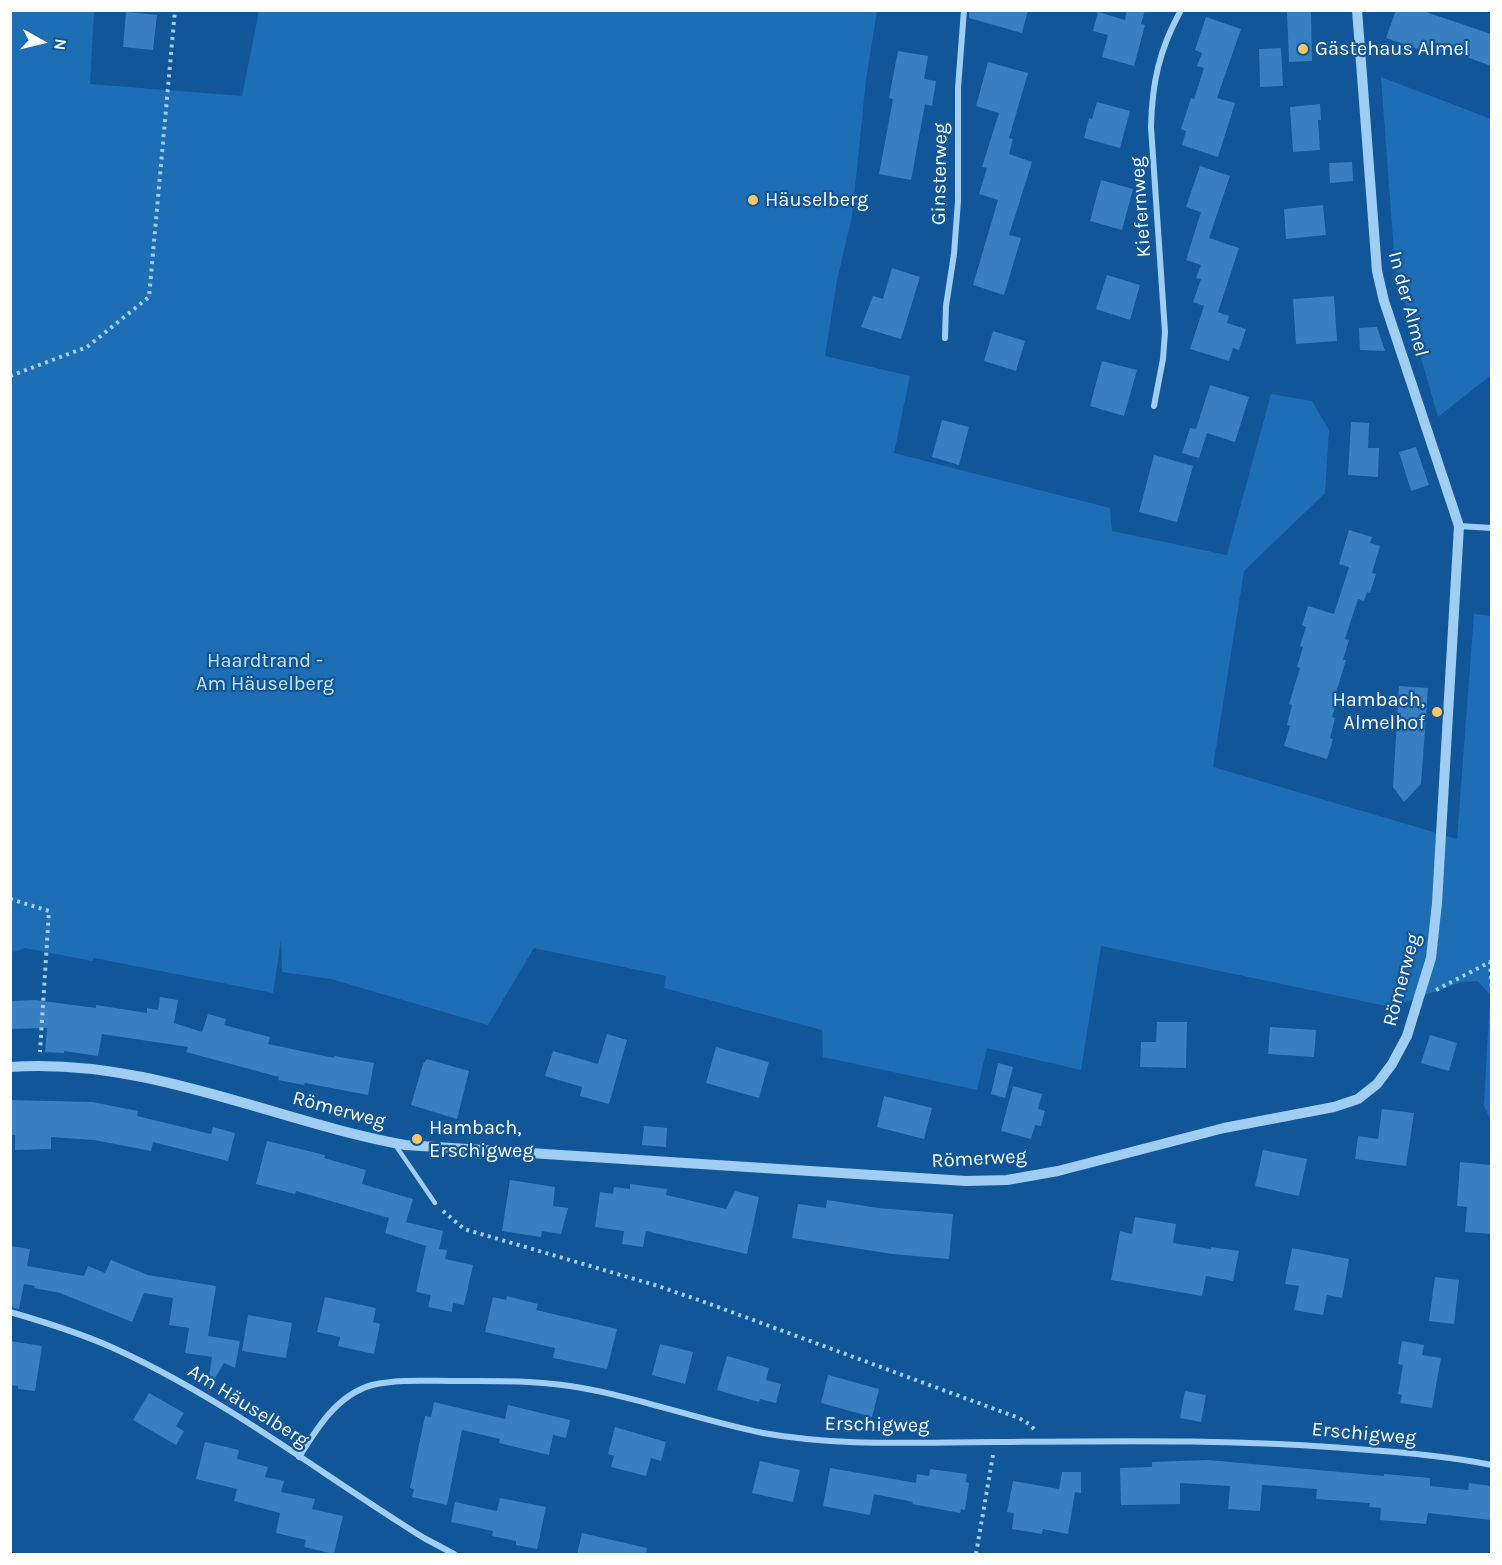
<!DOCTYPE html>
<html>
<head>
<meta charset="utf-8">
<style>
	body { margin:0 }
	#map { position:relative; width:1502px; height:1565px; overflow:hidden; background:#105698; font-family:Karla,sans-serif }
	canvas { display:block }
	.frame { position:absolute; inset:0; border:12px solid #fff; pointer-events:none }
	.north { position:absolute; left:12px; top:12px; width:60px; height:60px; -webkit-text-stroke:4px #105698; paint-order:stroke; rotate:98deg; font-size:16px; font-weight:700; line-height:24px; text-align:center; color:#fff }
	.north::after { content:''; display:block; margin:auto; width:21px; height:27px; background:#fff; clip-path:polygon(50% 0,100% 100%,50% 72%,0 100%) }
</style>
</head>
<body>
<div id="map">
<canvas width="1502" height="1565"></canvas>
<div class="frame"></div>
<div class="north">N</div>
</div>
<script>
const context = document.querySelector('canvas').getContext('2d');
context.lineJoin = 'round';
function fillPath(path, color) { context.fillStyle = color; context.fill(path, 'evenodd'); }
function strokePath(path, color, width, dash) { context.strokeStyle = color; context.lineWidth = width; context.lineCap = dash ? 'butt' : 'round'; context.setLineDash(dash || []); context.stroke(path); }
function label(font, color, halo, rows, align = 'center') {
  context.font = font + ' Karla,sans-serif'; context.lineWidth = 4.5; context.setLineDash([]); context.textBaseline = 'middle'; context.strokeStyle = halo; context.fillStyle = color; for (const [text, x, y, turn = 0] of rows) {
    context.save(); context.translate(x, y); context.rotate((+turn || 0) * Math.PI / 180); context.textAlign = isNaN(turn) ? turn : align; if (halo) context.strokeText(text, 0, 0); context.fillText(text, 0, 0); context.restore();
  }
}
fillPath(new Path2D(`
	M11,11H94L90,84L242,96L259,11H877L866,80L852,216L837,280L825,356L910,376L894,453L1110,508L1112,531L1227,555L1271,394L1312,401L1329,430L1325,493L1244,571L1213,767L1457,839L1474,614L1491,616V1120L1484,1106L1490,995L1478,981L1462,982L1391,1007L1101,946L1081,1070L987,1048L977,1090L823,1057L822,1030L664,988L666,976L534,948L488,1025L331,979L282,972L281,940L273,993L94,958L92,961L25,948L11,953Z
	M1381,77L1491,119V375L1438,417L1395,267Z`), '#1e6eb6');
fillPath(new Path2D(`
	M969,10H1028L1022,33L969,18Z
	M1127,10H1145L1141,24L1145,25L1134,66L1102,57L1108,35L1093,31L1098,12L1125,20Z
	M1287,10H1311L1312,61L1289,62Z
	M1396,10H1420L1491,34V66L1443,48L1442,52L1429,48L1427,52L1386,38Z
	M126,12L157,15L153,50L123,47Z
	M1206,17L1241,29L1217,98L1235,103L1218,157L1182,145L1186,131L1181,129L1191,98L1194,99L1204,68L1197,66L1202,53L1195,50Z
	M1281,48L1283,86L1260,87L1259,49Z
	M898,51L928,56L924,79L936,81L932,106L925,104L911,180L879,174L893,99L889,98Z
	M988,62L1028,73L1009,138L1013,139L1009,154L1032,162L1009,235L1021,238L1004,295L973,285L998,200L979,194L987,168L982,167L999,113L976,106Z
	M1097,102L1130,111L1120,148L1084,138L1089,118L1092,119Z
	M1320,104L1321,120H1318L1320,150L1293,152L1290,107Z
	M1352,162L1353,181L1330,183L1329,163Z
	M1200,166L1230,176L1209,238L1239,248L1218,312L1229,316L1227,323L1246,329L1239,350L1233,348L1229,361L1190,349L1204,306L1193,302L1201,279L1196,278L1201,265L1186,260L1201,212L1186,207Z
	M1101,180L1133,189L1122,230L1090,221Z
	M1323,205L1326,235L1286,239L1284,209Z
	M892,268L920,277L901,339L861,327L873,296L883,299Z
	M1107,275L1140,285L1130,320L1096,309Z
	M1334,296L1337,341L1296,344L1293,299Z
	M1377,327L1385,351L1360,350L1359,328Z
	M993,331L1025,341L1016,371L984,361Z
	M1102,361L1137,370L1124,416L1090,406Z
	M1210,385L1249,397L1235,442L1207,433L1199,458L1182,453L1190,428L1196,429Z
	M942,420L969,427L959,465L932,457Z
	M1351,422L1369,423L1368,448H1379L1378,477L1348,475Z
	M1416,447L1429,485L1411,491L1399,452Z
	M1154,455L1193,466L1177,522L1139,512Z
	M1349,530L1372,537L1370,543L1380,546L1372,573L1376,574L1370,593L1367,592L1364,601L1358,599L1345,639L1349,640L1343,660H1346L1335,696L1338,697L1332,717L1335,718L1330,738L1333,739L1327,759L1284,746L1290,726L1287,725L1292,705L1289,704L1300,668L1297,667L1303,647L1300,646L1306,627L1302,625L1308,606L1334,614L1349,567L1339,564Z
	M1399,686L1428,688L1421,784L1404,802L1393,787Z
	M160,997L178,1000L174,1023L202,1032L208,1014L226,1019L224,1025L270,1037L268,1044L334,1058V1056L374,1063L368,1095L305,1083L304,1085L278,1080L279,1077L186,1052L188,1047L102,1034L98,1056L64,1051V1053L45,1052L47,1028L10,1029V1001L35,1000L96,1008V1005L147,1013V1008L158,1010Z
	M1157,1022H1187L1186,1068L1140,1067L1141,1042H1156Z
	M1270,1027L1316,1030L1314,1057L1268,1054Z
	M607,1034L627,1040L609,1104L580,1096L582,1087L545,1076L553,1051L598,1064Z
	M1430,1035L1457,1043L1449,1071L1421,1063Z
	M716,1047L769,1062L759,1098L706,1083Z
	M427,1059L469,1071L457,1119L411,1105L423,1064Z
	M998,1063L1013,1067L1005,1098L991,1094Z
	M1013,1086L1042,1094L1038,1109L1045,1111L1041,1126L1035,1125L1031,1139L1001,1131Z
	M884,1096L932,1108L924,1139L877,1127Z
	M10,1100L92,1102L138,1111L137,1116L211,1134L213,1127L235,1133L228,1161L153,1142L151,1151L94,1140L51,1137V1149L15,1150V1135H10Z
	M1382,1109L1414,1113L1406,1166L1355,1159L1358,1136L1378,1139Z
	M644,1126L667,1128L666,1147L642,1145Z
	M267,1141L325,1155L324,1158L366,1170L362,1184L413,1199L406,1222L443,1231L439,1249L447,1250L445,1259L473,1265L464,1305L453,1303L452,1312L428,1307L431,1295L416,1292L426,1246L385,1233L389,1218L296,1191L295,1194L256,1184Z
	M1263,1150L1307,1159L1299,1196L1255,1186Z
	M1460,1162L1491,1165V1234L1465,1232L1467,1207L1457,1206Z
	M510,1180L555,1187L553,1206L568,1208L561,1234L542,1231L541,1237L502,1231Z
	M630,1184L667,1189L666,1195L726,1209L735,1191L759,1197L747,1254L646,1231L643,1247L622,1244L624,1231L595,1227L600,1192L613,1194L614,1187L630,1189Z
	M827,1200L878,1208L953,1214L949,1259L892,1254L792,1238L798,1204L826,1208Z
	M1135,1217L1176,1224L1173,1243L1211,1249V1247L1239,1251L1233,1281L1206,1276L1202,1296L1111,1280L1120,1231L1132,1234Z
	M10,1246L30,1249L27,1266L84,1276L88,1266L105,1273L111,1260L148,1275L216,1286L208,1336L240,1341L235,1368L224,1363L208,1390H207L212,1357L185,1353L189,1328L169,1325L173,1298L144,1293L132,1322L60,1293L34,1288L35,1286L24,1284L19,1309L10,1307Z
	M1292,1248L1349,1259L1342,1298L1327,1295L1323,1315L1294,1310L1299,1286L1285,1284Z
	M1435,1277L1459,1280L1454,1324L1429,1321Z
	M507,1296L538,1304L536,1310L617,1329L607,1369L553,1358L555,1348L485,1332L493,1297L506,1300Z
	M325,1297L376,1308L373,1322L380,1324L374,1354L338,1346L340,1337L317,1332Z
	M248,1315L292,1323L286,1358L242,1351Z
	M10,1341L42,1346L35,1391L18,1389V1386L10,1385Z
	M1402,1341L1424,1345L1422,1355L1441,1358L1432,1408L1400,1403L1402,1395L1398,1394L1403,1365L1398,1364Z
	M660,1344L693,1352L685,1384L652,1375Z
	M727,1356L769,1368L766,1380L781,1384L776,1403L760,1399L759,1402L717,1390Z
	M828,1375L879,1389L872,1417L821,1403Z
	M1185,1391L1206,1395L1201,1422L1180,1418Z
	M149,1393L184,1413L176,1426L184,1431L176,1445L133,1420Z
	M434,1402L505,1419L508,1405L570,1420L566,1438L553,1435L549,1455L499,1443L500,1439L462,1430L447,1505L412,1497L414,1489L410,1488L425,1416L431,1417Z
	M615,1427L666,1442L661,1461L651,1458L646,1476L611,1467L614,1456L608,1454Z
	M205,1442L239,1450L237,1459L268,1467L265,1477L284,1481L281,1492L315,1499L312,1509L343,1516L334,1554L304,1547L306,1540L276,1533L280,1513L234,1501L237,1489L196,1479Z
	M1208,1460L1384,1476V1474L1430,1478V1486L1468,1490L1469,1483L1491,1486V1520L1428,1513L1426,1524L1380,1520L1381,1508L1369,1507L1370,1503L1316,1499L1317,1489L1278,1486L1262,1485L1260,1511L1228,1509L1230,1486L1180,1483V1504L1121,1505L1120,1468L1152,1467V1462Z
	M760,1461L800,1470L793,1502L752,1493Z
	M830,1468L916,1483L917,1474L929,1476L930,1469L967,1474L966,1482L969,1483L965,1510L961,1509L960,1513L912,1504L913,1502L874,1494L870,1515L823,1506Z
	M1062,1472H1081V1493L1075,1492L1068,1534L1043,1529L1042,1534L1012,1529L1014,1513L1007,1512L1013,1481L1059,1489Z
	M500,1498L546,1507L537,1549L516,1545V1541L492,1536L493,1531L451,1522L455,1502L497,1511Z
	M582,1533L647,1548L646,1554H577Z`), '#387fc1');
strokePath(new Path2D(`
	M10,376L87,347L149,297L175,10
	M10,899L49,911L40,1052
	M1436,990L1490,962L1492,991
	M443,1211L464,1229L655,1285L707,1303L1019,1418L1029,1424L1035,1430
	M976,1554L993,1455`), '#a0cdf4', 4, [3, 4.5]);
strokePath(new Path2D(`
	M396,1146L435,1203`), '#a0cdf4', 4.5);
strokePath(new Path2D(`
	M945,338L946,306L954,254L958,201V88L964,10
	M1154,406L1163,359L1165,332L1151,127C1152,83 1159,50 1181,10
	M1459,526L1492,528
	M10,1312C48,1323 87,1335 122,1352C229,1402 324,1476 424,1538L454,1554
	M299,1457C317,1428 337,1395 372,1385C398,1379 426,1381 453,1381C491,1381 531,1380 570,1386C635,1396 698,1420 763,1433C840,1447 919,1442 997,1442C1117,1441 1237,1439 1356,1449C1402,1452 1447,1456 1492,1465`), '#a0cdf4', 6);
strokePath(new Path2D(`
	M10,1067C148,1057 273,1121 405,1145L966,1181L1007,1180L1058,1171L1224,1128L1334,1107L1358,1099L1377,1084L1392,1064L1407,1036L1431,958L1437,903L1459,526L1384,301L1377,271L1357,10`), '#a0cdf4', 10);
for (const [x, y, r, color] of [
	[1303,49,6,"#ffc664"],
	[753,200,6,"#ffc664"],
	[1437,712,6,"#ffc664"],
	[417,1139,6,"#ffc664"]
]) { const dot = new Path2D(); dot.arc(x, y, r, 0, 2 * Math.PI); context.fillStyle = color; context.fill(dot); strokePath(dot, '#105698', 2); }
label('20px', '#fff', '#105698', [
	["Gästehaus Almel",1315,49],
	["Häuselberg",765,200],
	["Hambach,",1425,700,"right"],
	["Almelhof",1425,723,"right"],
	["Hambach,",429,1128],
	["Erschigweg",429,1151]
], 'left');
label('20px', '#fff', '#105698', [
	["Ginsterweg",940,174,-89],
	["Kiefernweg",1141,207,-94],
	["In der Almel",1408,304,75],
	["Römerweg",1402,980,-75],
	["Römerweg",339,1110,15],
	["Römerweg",979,1159,-3],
	["Am Häuselberg",248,1406,32],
	["Erschigweg",877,1425,1],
	["Erschigweg",1364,1434,5]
]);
label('20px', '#c8e5fe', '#105698', [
	["Haardtrand -",265,661],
	["Am Häuselberg",265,684]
]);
</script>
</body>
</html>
